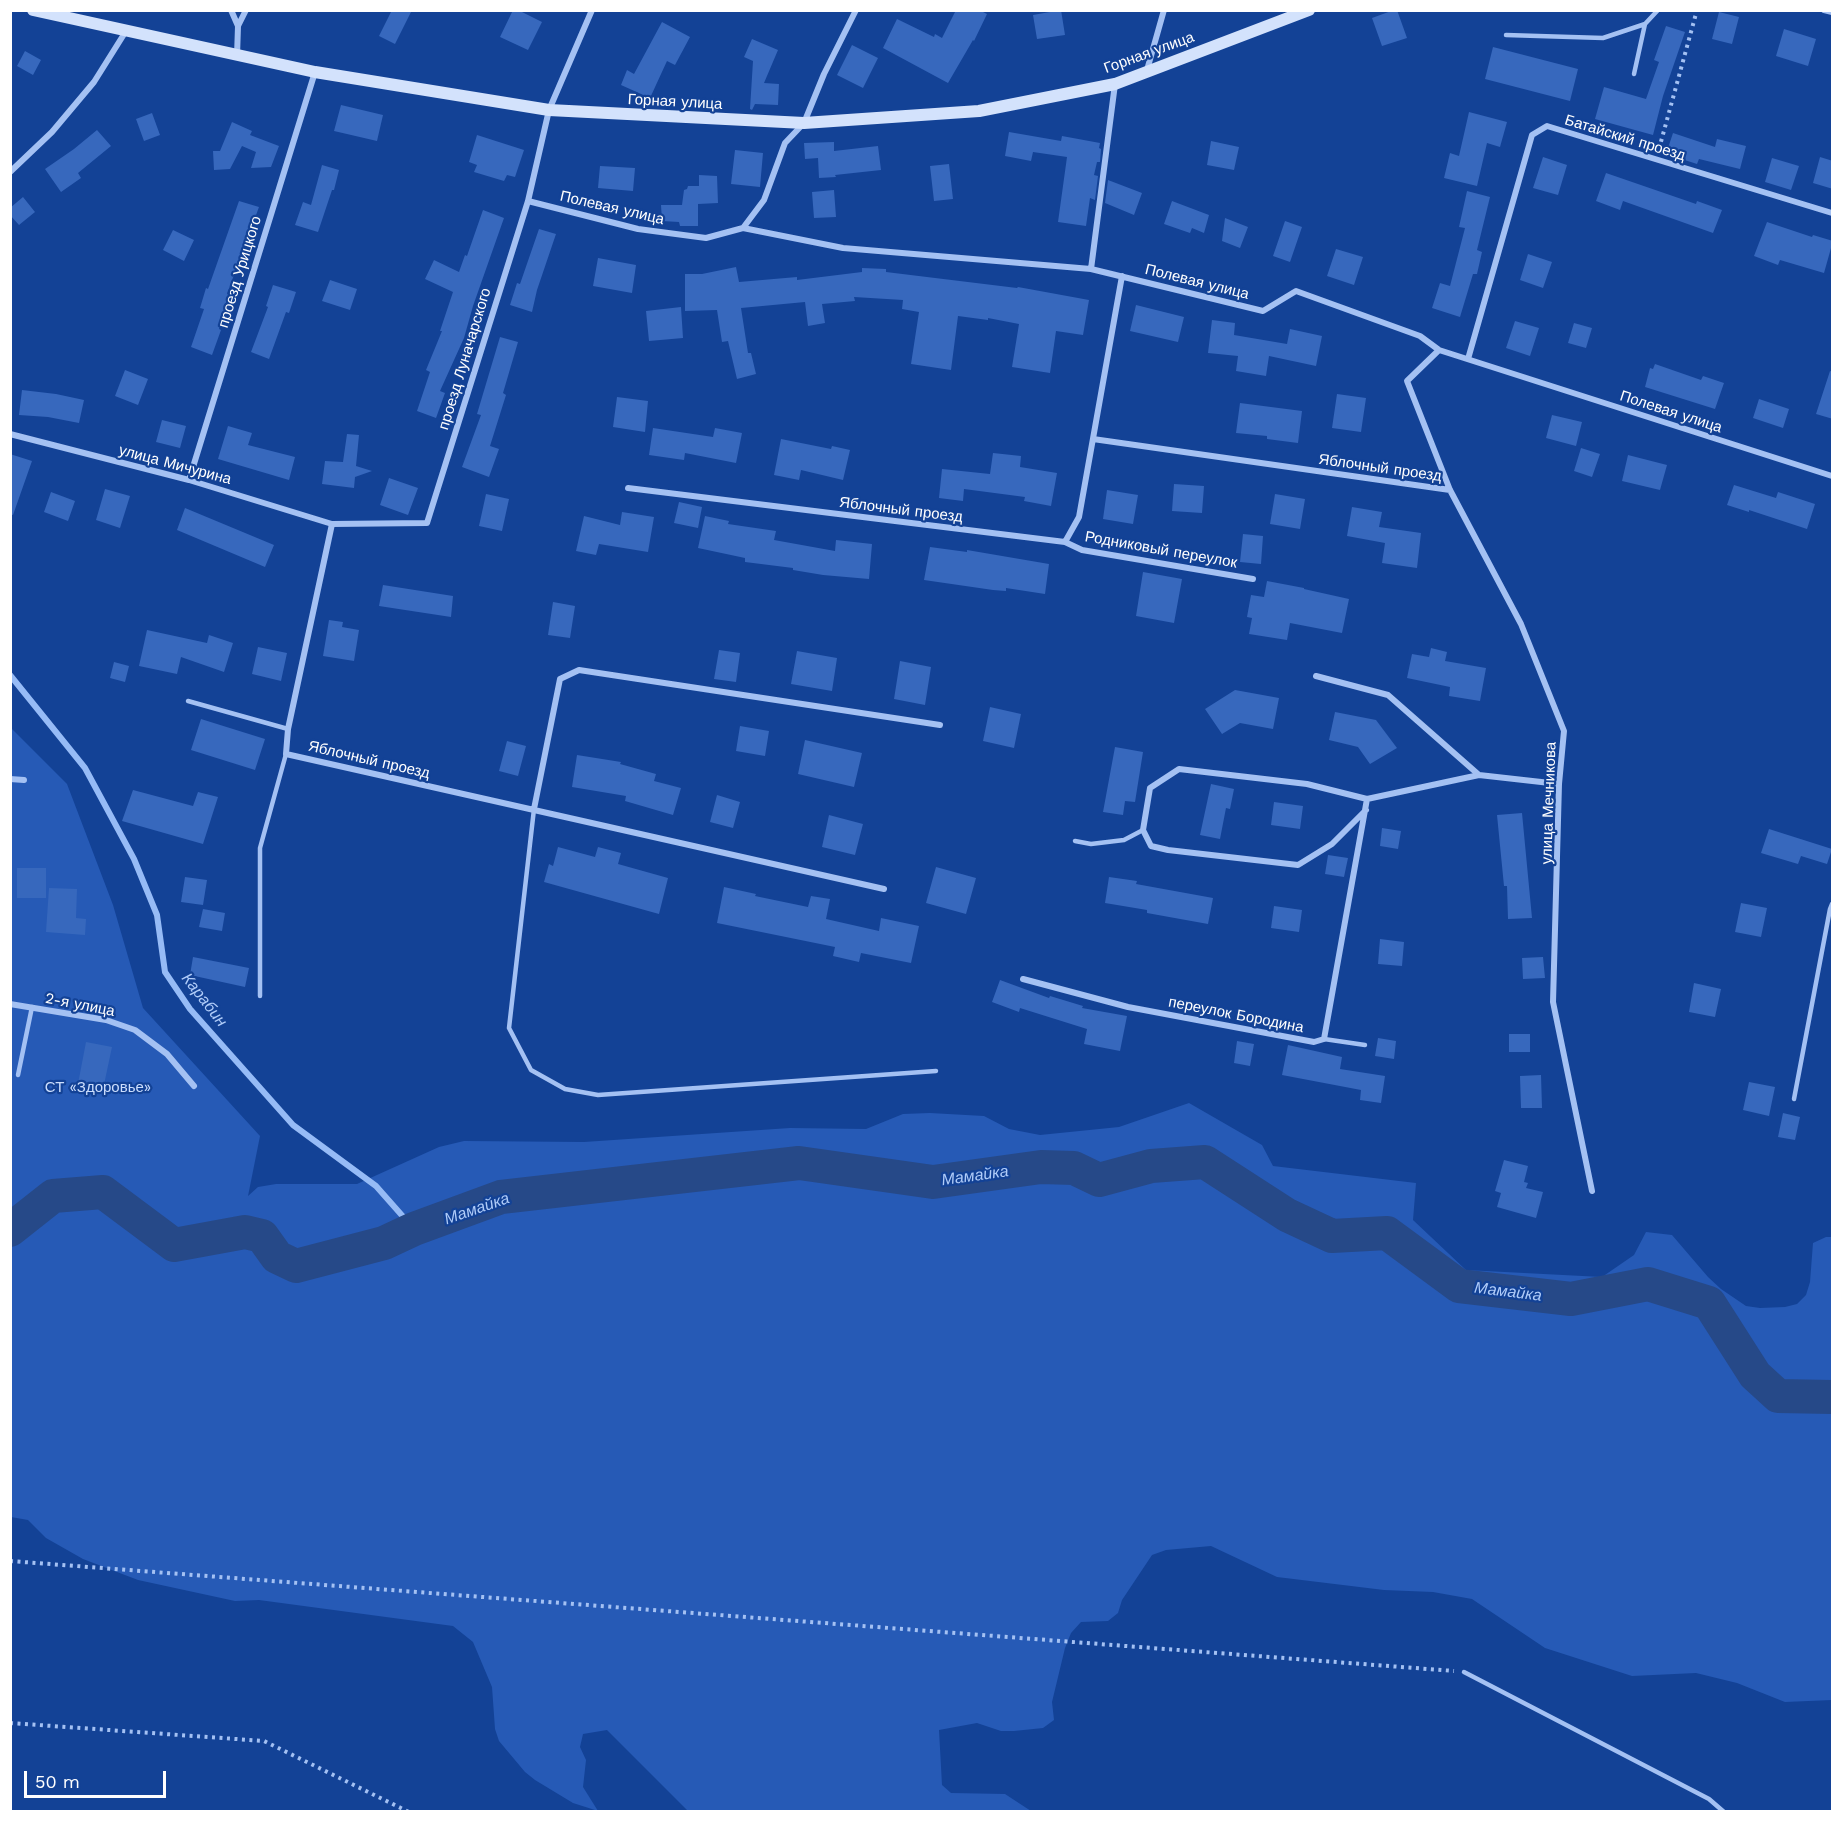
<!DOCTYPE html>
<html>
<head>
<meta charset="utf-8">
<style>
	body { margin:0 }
	#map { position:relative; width:1843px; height:1822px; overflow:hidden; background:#134296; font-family:"Work Sans",sans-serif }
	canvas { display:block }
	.frame { position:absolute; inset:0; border:12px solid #fff; pointer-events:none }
	.scale { position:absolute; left:24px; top:1771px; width:142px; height:27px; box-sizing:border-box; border:3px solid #fff; border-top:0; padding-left:8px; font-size:18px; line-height:21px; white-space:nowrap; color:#fff; -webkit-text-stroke:4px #134296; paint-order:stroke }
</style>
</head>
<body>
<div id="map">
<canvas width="1843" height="1822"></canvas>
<div class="frame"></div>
<div class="scale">50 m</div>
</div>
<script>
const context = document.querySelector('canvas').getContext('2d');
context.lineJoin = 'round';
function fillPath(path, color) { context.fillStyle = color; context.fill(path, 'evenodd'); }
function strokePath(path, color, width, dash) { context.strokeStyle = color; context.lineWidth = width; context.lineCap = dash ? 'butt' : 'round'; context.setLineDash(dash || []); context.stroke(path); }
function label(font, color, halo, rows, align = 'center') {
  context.font = font + ' "Work Sans",sans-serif'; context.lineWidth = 4.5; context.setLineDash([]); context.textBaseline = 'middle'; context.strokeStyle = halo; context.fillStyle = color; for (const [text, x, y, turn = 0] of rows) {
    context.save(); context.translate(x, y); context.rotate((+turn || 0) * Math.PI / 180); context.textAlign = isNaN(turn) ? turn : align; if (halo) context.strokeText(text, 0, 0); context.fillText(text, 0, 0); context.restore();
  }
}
fillPath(new Path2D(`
	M10,727L67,784L113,905L143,1008L260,1136L248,1196L258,1187L276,1184H357L439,1147L464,1141L584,1142L790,1128L866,1129L903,1114L930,1113L984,1116L1009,1129L1040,1135L1119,1127L1189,1103L1262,1145L1273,1166L1416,1183L1413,1220L1466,1270L1602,1277L1634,1255L1646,1232L1672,1235L1708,1277L1721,1289L1746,1306L1760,1308L1785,1307L1797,1304L1806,1295L1810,1282L1813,1243L1826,1237H1832V1700L1785,1702L1737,1683L1696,1673L1632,1676L1545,1648L1472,1599L1433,1592L1384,1590L1277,1577L1211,1546L1166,1550L1152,1555L1122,1600L1118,1613L1108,1621L1081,1622L1071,1633L1065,1648L1052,1702L1054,1720L1043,1728L1014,1731H1001L977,1723L939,1730L942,1785L951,1793L1005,1794L1031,1811H688L607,1730L583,1734L580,1747L586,1760L583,1787L598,1811L573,1803L535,1780L525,1772L499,1741L495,1729L492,1687L473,1642L453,1626L259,1600L235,1601L138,1580L83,1559L46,1538L28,1520L11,1517Z`), '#265ab6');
strokePath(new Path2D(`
	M10,675L85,768L134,859L157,915L165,972L190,1009L293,1125L376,1186L414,1229`), '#96bbf6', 6);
strokePath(new Path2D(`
	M10,1230L53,1196L103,1192L174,1245L245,1232L262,1236L277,1257L296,1266L384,1243L414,1229L501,1197L799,1163L933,1182L1041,1167L1074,1168L1099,1180L1151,1166L1205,1162L1287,1215L1332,1236L1387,1233L1459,1286L1571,1299L1648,1284L1709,1303L1755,1375L1778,1396L1832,1397`), '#264988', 34);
fillPath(new Path2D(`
	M392,10H412L395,44L379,36Z
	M513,10H518L542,22L528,50L500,37Z
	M956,10H979L987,14L974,41L973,40L948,83L883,48L897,19L934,37L935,34L942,38Z
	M1061,10L1065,35L1037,39L1033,15Z
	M1394,10H1397L1407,38L1382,46L1372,18Z
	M1719,12L1739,17L1732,44L1712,39Z
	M662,22L690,37L675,65L667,61L650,98L621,85L627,70L634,74Z
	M1666,26L1685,32L1663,96L1653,135L1595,119L1604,87L1646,99L1659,62L1654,60Z
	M1784,29L1816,39L1808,66L1776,56Z
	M752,39L778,50L764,83L779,84L778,105L755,104L752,110L750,109L753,61L744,57Z
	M852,45L878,58L863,88L837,75Z
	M1493,47L1578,69L1570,101L1485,79Z
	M25,51L41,60L33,75L17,66Z
	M341,105L383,115L377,141L334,131Z
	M1469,112L1507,122L1500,147L1487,143L1477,186L1444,178L1450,153L1459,156Z
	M152,113L160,135L144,141L136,119Z
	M232,122L252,131L250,135L279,146L271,167L251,168L256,152L242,146L230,169L214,170L213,151H220Z
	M97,130L111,146L78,173L81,178L61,192L45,169L74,149Z
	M1009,132L1061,141L1062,136L1100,143L1099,148L1101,149L1100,162H1097L1094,175L1098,176L1095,200L1090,198L1086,226L1058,222L1067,157L1033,152L1031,161L1005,156Z
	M1673,133L1715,147L1717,139L1746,146L1740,169L1699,159L1697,164L1666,154Z
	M477,135L524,150L515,177L507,175L504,181L474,172L477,165L469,162Z
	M1211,141L1239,147L1234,170L1207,165Z
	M834,142V151L878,146L881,170L835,175L836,177L819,178L818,158L805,159L804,143Z
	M735,150L763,153L760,187L731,184Z
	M1543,157L1567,165L1558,195L1533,188Z
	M1820,157L1833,161V189L1813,183Z
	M1772,158L1799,166L1791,190L1765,182Z
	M949,164L953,199L934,201L930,166Z
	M322,165L339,170L334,190H332L318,232L295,225L303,202L311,205Z
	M600,166L635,168L633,191L598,188Z
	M1606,173L1696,204L1697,201L1722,210L1713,233L1623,201L1620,210L1596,201Z
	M699,175L717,176L718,203L698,204V226H680L679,222L662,221L661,205H682L684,190L687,189L688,186H699Z
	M1108,180L1142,193L1134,215L1105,203Z
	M834,190L836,217L814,218L812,192Z
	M1467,191L1490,197L1477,250L1482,252L1477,274H1473L1460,317L1432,308L1440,283L1450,286L1465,228L1459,227Z
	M23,197L35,212L19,225L10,215V208Z
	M239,201L259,207L227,294L229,295L219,329L221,330L212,355L191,347L204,309L200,308L206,288L208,289Z
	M1172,201L1209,215L1204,233L1192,228L1190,233L1164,224Z
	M483,210L504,218L473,306L464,338L440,391L445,393L436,418L417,411L430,372L426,370L442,331H440L453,292L425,279L434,260L459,272L465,255L467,256Z
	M1225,218L1248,227L1240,248L1222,241Z
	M1285,221L1302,227L1290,262L1273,256Z
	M1767,222L1812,237L1813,235L1833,241L1824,273L1780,260L1778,265L1754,256Z
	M539,229L556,234L537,290L532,312L510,305L517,283L520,284Z
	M173,230L194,240L184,261L163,250Z
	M1336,249L1363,257L1354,285L1327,276Z
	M1528,254L1552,262L1543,288L1520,280Z
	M598,258L636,265L632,293L593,286Z
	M736,267L739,282L797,277V280L862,272V268L886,269V272L1017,288L1018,287L1089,300L1083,335L1056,331L1050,373L1012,367L1019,324L988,318V320L958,316L951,370L911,364L919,312L902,309L903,300L854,297L855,301L822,304L825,323L808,326L805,302L741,308L748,353H751L756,374L737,379L728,341L722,342L717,310L685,311V274H702Z
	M330,280L357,289L350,310L322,301Z
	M273,285L296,292L289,313L286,312L269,359L251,352L268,307L266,306Z
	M1136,305L1184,317L1178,342L1130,331Z
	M681,307L683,338L649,341L646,311Z
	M1212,320L1235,323L1234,335L1287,344L1290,329L1322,336L1316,366L1269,356L1266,376L1236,371L1238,356L1208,353Z
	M1515,321L1539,328L1530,356L1506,348Z
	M1574,323L1592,328L1586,348L1568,343Z
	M500,337L518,342L503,393L506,395L490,446L499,449L489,477L462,467L481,415L477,414Z
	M1655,364L1701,380L1703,376L1724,383L1715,409L1645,387L1650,368L1653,369Z
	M125,370L148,379L138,405L115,396Z
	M1830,371L1833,372V419L1816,414Z
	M22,390L56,394L84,400L79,423L48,417L19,415Z
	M1337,394L1366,398L1361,432L1332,428Z
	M617,397L648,401L645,432L613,427Z
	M1759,399L1789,409L1783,428L1753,418Z
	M1240,403L1302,411L1298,443L1267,439V436L1236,433Z
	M1552,415L1582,422L1576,446L1546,438Z
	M162,420L186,426L180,448L156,442Z
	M228,426L252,433L248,445L295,457L289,480L218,459Z
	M653,428L713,437L715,428L742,433L736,463L685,453L684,460L649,455Z
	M347,434L359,435L356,466L372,471L355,477L354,488L322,484L325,461L343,462Z
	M781,439L831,449L832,446L850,450L843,480L801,470L799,480L774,475Z
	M1581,448L1600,454L1592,477L1574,471Z
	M993,453L1021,456L1020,467L1057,473L1051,506L1024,501L1025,497L964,489L963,501L939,498L942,469L990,474Z
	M10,454L32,461L13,515L10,514Z
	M1628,455L1667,465L1660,490L1622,481Z
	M389,478L418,488L408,515L380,505Z
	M1174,484L1204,486L1202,513L1172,511Z
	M1734,485L1776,498L1778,492L1815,504L1807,529L1749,510V512L1727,505Z
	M105,489L130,496L120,528L96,520Z
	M1107,490L1138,495L1133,524L1103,519Z
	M51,492L75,501L68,521L44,512Z
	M486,494L509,499L502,531L479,526Z
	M1275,494L1305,499L1300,529L1270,524Z
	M679,502L702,507L698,528L674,523Z
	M1352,507L1382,512L1379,527L1421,533L1417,568L1382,563L1385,543L1347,536Z
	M185,508L274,545L265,567L177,530Z
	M622,512L654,517L648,552L599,544L596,555L576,551L584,516L620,525Z
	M705,516L729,521L728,524L776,531L774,540L835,551L836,540L872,544L869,579L823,575L793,570V568L745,562V558L698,548Z
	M1243,534L1263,536L1261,564L1240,562Z
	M930,547L967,552V550L1049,564L1045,594L1006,588V591L993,590L924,580Z
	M1143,572L1182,579L1174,623L1136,616Z
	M1267,581L1304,588V589L1349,599L1342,633L1290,623L1287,640L1249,634L1252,618L1247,617L1251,595L1264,597Z
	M383,585L453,596L451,617L379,606Z
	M553,602L575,606L570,638L548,635Z
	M329,620L343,622L342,627L359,630L354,661L323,656Z
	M147,630L207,643L209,635L233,643L224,672L181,657L177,674L139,666Z
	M258,647L287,653L281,681L252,674Z
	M1431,648L1447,652L1445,661L1486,668L1480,701L1449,696L1450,687L1407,678L1412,654L1429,657Z
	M719,650L740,653L736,682L714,679Z
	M797,651L837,658L832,691L791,684Z
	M900,661L931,667L925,705L894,699Z
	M114,662L129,666L125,682L110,678Z
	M1235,690L1279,698L1273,729L1240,723L1222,734L1205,709Z
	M990,707L1021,714L1014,748L983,741Z
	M1335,712L1376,720L1397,748L1370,764L1358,747L1329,740Z
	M201,719L265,739L255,770L191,750Z
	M740,726L769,731L765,756L736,751Z
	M805,740L862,753L854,787L798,774Z
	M507,741L526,746L518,776L499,771Z
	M1115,747L1143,752L1135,802L1125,801L1123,815L1103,812Z
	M577,755L621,762L620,764L656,774L654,781L681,788L673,815L625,801L626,796L572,787Z
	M1211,784L1234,789L1230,809L1226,808L1220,839L1200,835Z
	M133,790L193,806L198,792L218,797L203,844L122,821Z
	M717,795L740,802L733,828L710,822Z
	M1274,802L1303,806L1300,829L1271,825Z
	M1522,813L1532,918L1508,919L1507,886H1504L1497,815Z
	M829,815L863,824L855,855L822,847Z
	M1382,828L1401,831L1398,849L1380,846Z
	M1769,829L1832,849L1827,864L1801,856L1798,864L1761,853Z
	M558,847L595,857L598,847L621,853L618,864L668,878L659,914L544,882L549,864L553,866Z
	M1328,855L1348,858L1344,877L1325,874Z
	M936,867L976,878L966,914L926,903Z
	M17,868H46V898H17Z
	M185,877L207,880L203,905L181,902Z
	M1109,877L1137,881L1136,884L1213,898L1208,924L1147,913V910L1105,903Z
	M724,887L756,894L755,896L808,907L811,896L830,899L826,919L879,931L881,918L919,926L911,963L861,953L859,962L833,956L835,947L717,923Z
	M49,888L77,889L76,918L86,919L85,935L46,932Z
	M1741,903L1767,908L1761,937L1735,932Z
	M1274,906L1302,910L1299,932L1271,928Z
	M203,909L225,913L222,931L199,927Z
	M1380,939L1404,942L1402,966L1378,964Z
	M193,957L249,968L245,987L190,975Z
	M1543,957L1545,978L1523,979L1522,958Z
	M1000,980L1049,998L1050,996L1083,1006L1082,1008L1127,1016L1120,1051L1084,1044L1087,1029L1020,1008L1019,1012L992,1002Z
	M1694,983L1721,989L1715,1017L1689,1012Z
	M1509,1034H1530V1052H1509Z
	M1378,1038L1396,1041L1394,1059L1375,1056Z
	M1237,1041L1254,1044L1250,1066L1234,1063Z
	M86,1042L112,1047L102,1094L77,1089Z
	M1288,1045L1342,1057L1340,1069L1385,1076L1381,1103L1360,1100L1361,1090L1282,1075Z
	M1541,1075L1542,1108H1521L1520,1076Z
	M1749,1082L1775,1087L1769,1116L1743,1110Z
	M1783,1113L1800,1117L1795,1140L1778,1137Z
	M1504,1160L1528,1166L1524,1182L1528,1183L1526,1188L1543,1192L1536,1218L1497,1207L1501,1193L1495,1191Z`), '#3768bd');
strokePath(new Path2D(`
	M1659,149L1697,10
	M10,1561L1454,1671
	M10,1723L264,1741L409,1812`), '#a4c1f3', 4, [3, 4.5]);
strokePath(new Path2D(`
	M1506,35L1603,38L1645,24L1658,10
	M1634,74L1645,24
	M188,701L288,729
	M534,809L509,1028L531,1070L565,1089L598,1095L936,1071
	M1075,841L1091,844L1124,840L1143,830
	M260,996V848L286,754
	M1324,1039L1365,1045
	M18,1075L32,1007
	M1794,1099L1830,909L1832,904
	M1464,1672L1709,1799L1724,1812`), '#a4c1f3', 4.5);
strokePath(new Path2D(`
	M231,10L238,26
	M1824,10L1832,12
	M237,56L238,26L246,10
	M1147,70L1164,10
	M10,172L52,132L94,82L126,31
	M528,201L638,229L706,238L743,228L843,248L1091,269L1263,311L1296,291L1420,336L1439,350L1832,476
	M743,228L764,200L785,143L804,123L824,74L856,10
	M1091,269L1115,84
	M1439,350L1407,381L1450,490L1521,624L1564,731L1559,784L1553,1002L1592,1191
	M1468,359L1532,135L1547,126L1832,213
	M10,434L189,480L332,524L427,523L528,201L549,110L592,10
	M1093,439L1450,490
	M189,480L315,72
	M628,488L1065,542L1079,517L1122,276
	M332,524L288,729L286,754L884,889
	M1065,542L1082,550L1253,579
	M1316,676L1388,695L1479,775
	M10,779L24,780
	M534,809L560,679L579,670L940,725
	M1366,810L1332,844L1298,865L1168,850L1151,846L1143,830L1150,788L1179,769L1307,784L1367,799L1479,775L1559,784
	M1023,979L1128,1007L1314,1042L1324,1039L1367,799
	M10,1004L106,1020L135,1030L167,1054L194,1086`), '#a4c1f3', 6);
strokePath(new Path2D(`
	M33,10L315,72L549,110L804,123L979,111L1115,84L1309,10`), '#d3e2fc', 12);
label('15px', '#fff', '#134296', [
	["Горная улица",1149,53,-20],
	["Горная улица",675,102,3],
	["Батайский проезд",1625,138,17],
	["Полевая улица",612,208,13],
	["проезд Урицкого",240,272,-73],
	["Полевая улица",1197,282,14],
	["проезд Луначарского",465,359,-73],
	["Полевая улица",1671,412,18],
	["улица Мичурина",175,465,15],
	["Яблочный проезд",1380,468,8],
	["Яблочный проезд",901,510,7],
	["Родниковый переулок",1161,550,10],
	["Яблочный проезд",369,760,13],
	["улица Мечникова",1549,803,-88],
	["2-я улица",80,1005,11],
	["переулок Бородина",1236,1015,11]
]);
label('15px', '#ccdefd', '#134296', [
	["СТ «Здоровье»",98,1088]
]);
label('italic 16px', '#b0ccf9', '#134296', [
	["Карабин",204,1000,52],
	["Мамайка",975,1176,-8],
	["Мамайка",477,1209,-19],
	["Мамайка",1508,1292,7]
]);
</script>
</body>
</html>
